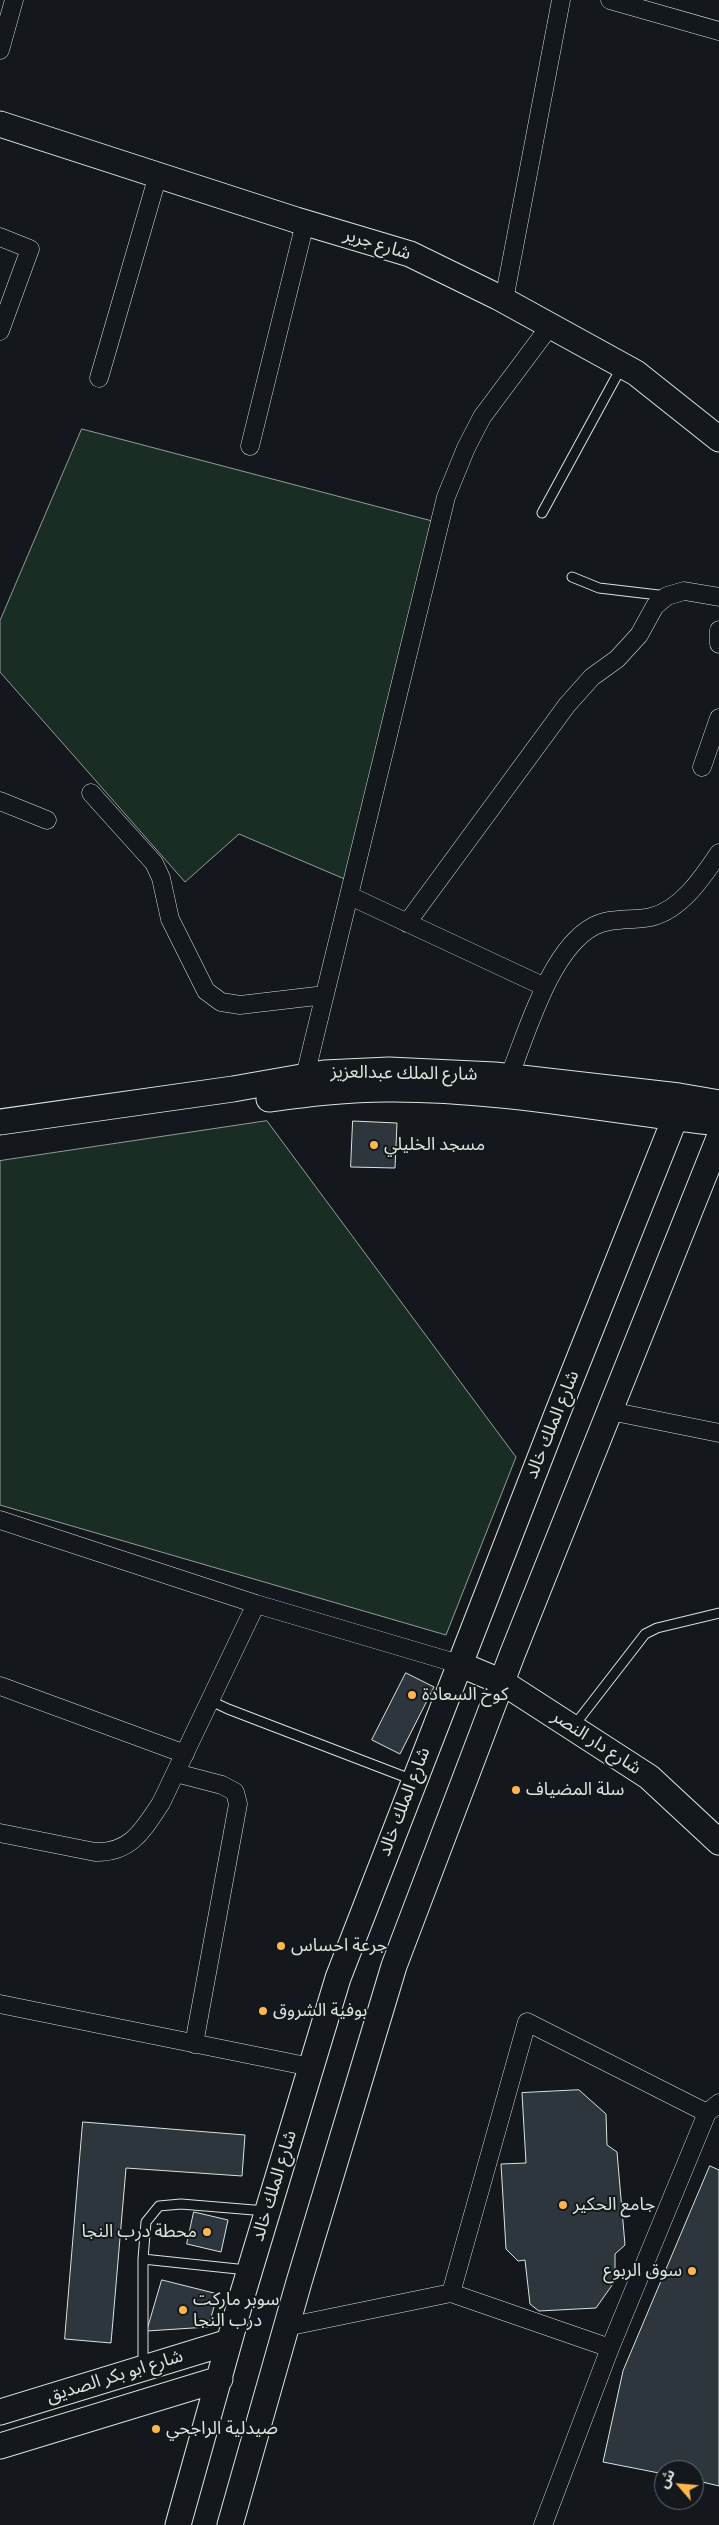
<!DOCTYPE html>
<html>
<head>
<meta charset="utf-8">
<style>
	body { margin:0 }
	#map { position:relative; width:719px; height:2525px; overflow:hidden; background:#14181c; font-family:"Roboto Condensed","Noto Sans Arabic",sans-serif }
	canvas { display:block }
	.north { position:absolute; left:654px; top:2460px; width:50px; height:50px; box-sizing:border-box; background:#14181c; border:1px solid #626a69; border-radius:50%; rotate:297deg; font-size:14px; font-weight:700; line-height:20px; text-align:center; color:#d8e6dc }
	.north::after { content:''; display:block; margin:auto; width:18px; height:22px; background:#ffb74d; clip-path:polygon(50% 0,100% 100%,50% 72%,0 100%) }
</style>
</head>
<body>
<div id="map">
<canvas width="719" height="2525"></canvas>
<div class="north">ش</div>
</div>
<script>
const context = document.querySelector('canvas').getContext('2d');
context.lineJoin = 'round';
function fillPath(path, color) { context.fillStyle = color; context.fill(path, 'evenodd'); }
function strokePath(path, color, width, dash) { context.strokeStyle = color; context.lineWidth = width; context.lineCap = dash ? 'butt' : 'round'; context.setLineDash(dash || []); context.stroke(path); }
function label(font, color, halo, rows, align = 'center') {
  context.font = font + ' "Roboto Condensed","Noto Sans Arabic",sans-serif'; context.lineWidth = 4; context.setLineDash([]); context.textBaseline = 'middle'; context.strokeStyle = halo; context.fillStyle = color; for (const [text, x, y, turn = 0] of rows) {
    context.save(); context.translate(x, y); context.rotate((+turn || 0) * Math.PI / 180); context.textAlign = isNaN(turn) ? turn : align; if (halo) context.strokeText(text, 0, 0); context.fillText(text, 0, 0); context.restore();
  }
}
const green = new Path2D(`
	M82,429L436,522L354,883L239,834L185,882L0,672V621Z
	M267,1121L516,1457L446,1635L0,1505V1161Z`);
fillPath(green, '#1a2d24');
strokePath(green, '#939e99', 1);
const building = new Path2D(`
	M353,1121L397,1123L395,1168L351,1167Z
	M406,1673L434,1687L400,1754L372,1740Z
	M579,2090L606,2114L607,2145L617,2152L625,2245L615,2254V2281L596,2308L539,2311L530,2304L525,2260L518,2261L506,2249L501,2164L526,2163L522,2093Z
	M83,2122L245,2135L242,2176L126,2168L111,2343L65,2339Z
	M710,2166L719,2170V2486L694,2480V2470H664V2474L603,2462L623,2371Z
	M194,2212L228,2220L221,2252L187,2244Z
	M162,2280L218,2294L208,2327L147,2331Z`);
fillPath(building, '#2c363c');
strokePath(building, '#d8e6dc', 1);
const lane = new Path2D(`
	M542,513L621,368
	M572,577L599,588L667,596
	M211,1701L228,1709L413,1780
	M573,1727L645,1634L657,1628L719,1613
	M143,2259L247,2270
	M143,2366V2259L146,2222L159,2206L181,2204L266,2211`);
const street = new Path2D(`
	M610,0L719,31
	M0,50L14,0
	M0,237L30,249L0,331
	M504,300L561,0
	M99,378L158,175
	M250,446L305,223
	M719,630V644
	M702,767L719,718
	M91,793L154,863L161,878L170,919L206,991L221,1002L240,1005L325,995
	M0,801L47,820
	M350,896L545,987
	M407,923L567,705L592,677L617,659L639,635L655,606L667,596L684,591L719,597
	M305,1076L446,497L466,448L482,417L550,326
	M509,1077C527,1033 550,949 594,926C611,917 633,921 651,917C681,910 703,877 719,853
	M610,1411L719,1433
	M0,1520L256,1604L459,1664
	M0,1686L185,1754
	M176,1773L222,1785L235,1792L238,1804L194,2044
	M0,1833L95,1852C131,1853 143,1830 161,1803L256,1604
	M0,2004L311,2067
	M707,2113L719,2103
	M286,2327L451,2293L610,2348L707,2113L527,2022L451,2293
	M543,2525L610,2348`);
const secondary = new Path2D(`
	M0,124L296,220L410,254L498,297L636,373L719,439
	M269,1099C308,1094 347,1089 387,1089C498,1088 609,1111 719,1123
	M0,1122L233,1089L324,1073L389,1070L495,1075L679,1096L719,1103
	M459,1664L502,1682L649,1777L719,1842
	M0,2412L229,2342
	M0,2446L220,2379
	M178,2525L242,2296L338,1978L557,1414L675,1118L679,1096
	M230,2525L299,2282L394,1966L512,1655L719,1138`);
strokePath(lane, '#d8e6dc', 11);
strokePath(street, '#d8e6dc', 19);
strokePath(secondary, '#d8e6dc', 27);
strokePath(lane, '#14181c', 9);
strokePath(street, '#14181c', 18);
strokePath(secondary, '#14181c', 25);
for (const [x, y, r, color] of [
	[374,1145,5,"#ffb74d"],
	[412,1695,5,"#ffb74d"],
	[516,1790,5,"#ffb74d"],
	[281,1946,5,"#ffb74d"],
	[263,2011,5,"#ffb74d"],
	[563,2205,5,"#ffb74d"],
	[207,2232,5,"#ffb74d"],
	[692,2271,5,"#ffb74d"],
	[183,2310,5,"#ffb74d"],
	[156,2429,5,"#ffb74d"]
]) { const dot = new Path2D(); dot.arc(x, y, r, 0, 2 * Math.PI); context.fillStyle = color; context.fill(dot); strokePath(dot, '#14181c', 2); }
label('18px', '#d8e6dc', '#14181c', [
	["شارع جرير",377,245,17],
	["شارع الملك عبدالعزيز",404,1074,1],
	["شارع الملك خالد",553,1425,-68],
	["شارع دار النصر",596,1743,33],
	["شارع الملك خالد",405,1802,-69],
	["شارع الملك خالد",275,2186,-73],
	["شارع ابو بكر الصديق",115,2377,-17]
]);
label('18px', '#d8e6dc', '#14181c', [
	["مسجد الخليلي",384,1145],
	["كوخ السعادة",422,1695],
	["سلة المضياف",526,1790],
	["جرعة احساس",291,1946],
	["بوفية الشروق",273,2011],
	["جامع الحكير",573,2205],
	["محطة درب النجا",197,2232,"right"],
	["سوق الربوع",682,2271,"right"],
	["سوبر ماركت",193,2300],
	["درب النجا",193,2321],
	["صيدلية الراجحي",166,2429]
], 'left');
</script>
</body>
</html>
